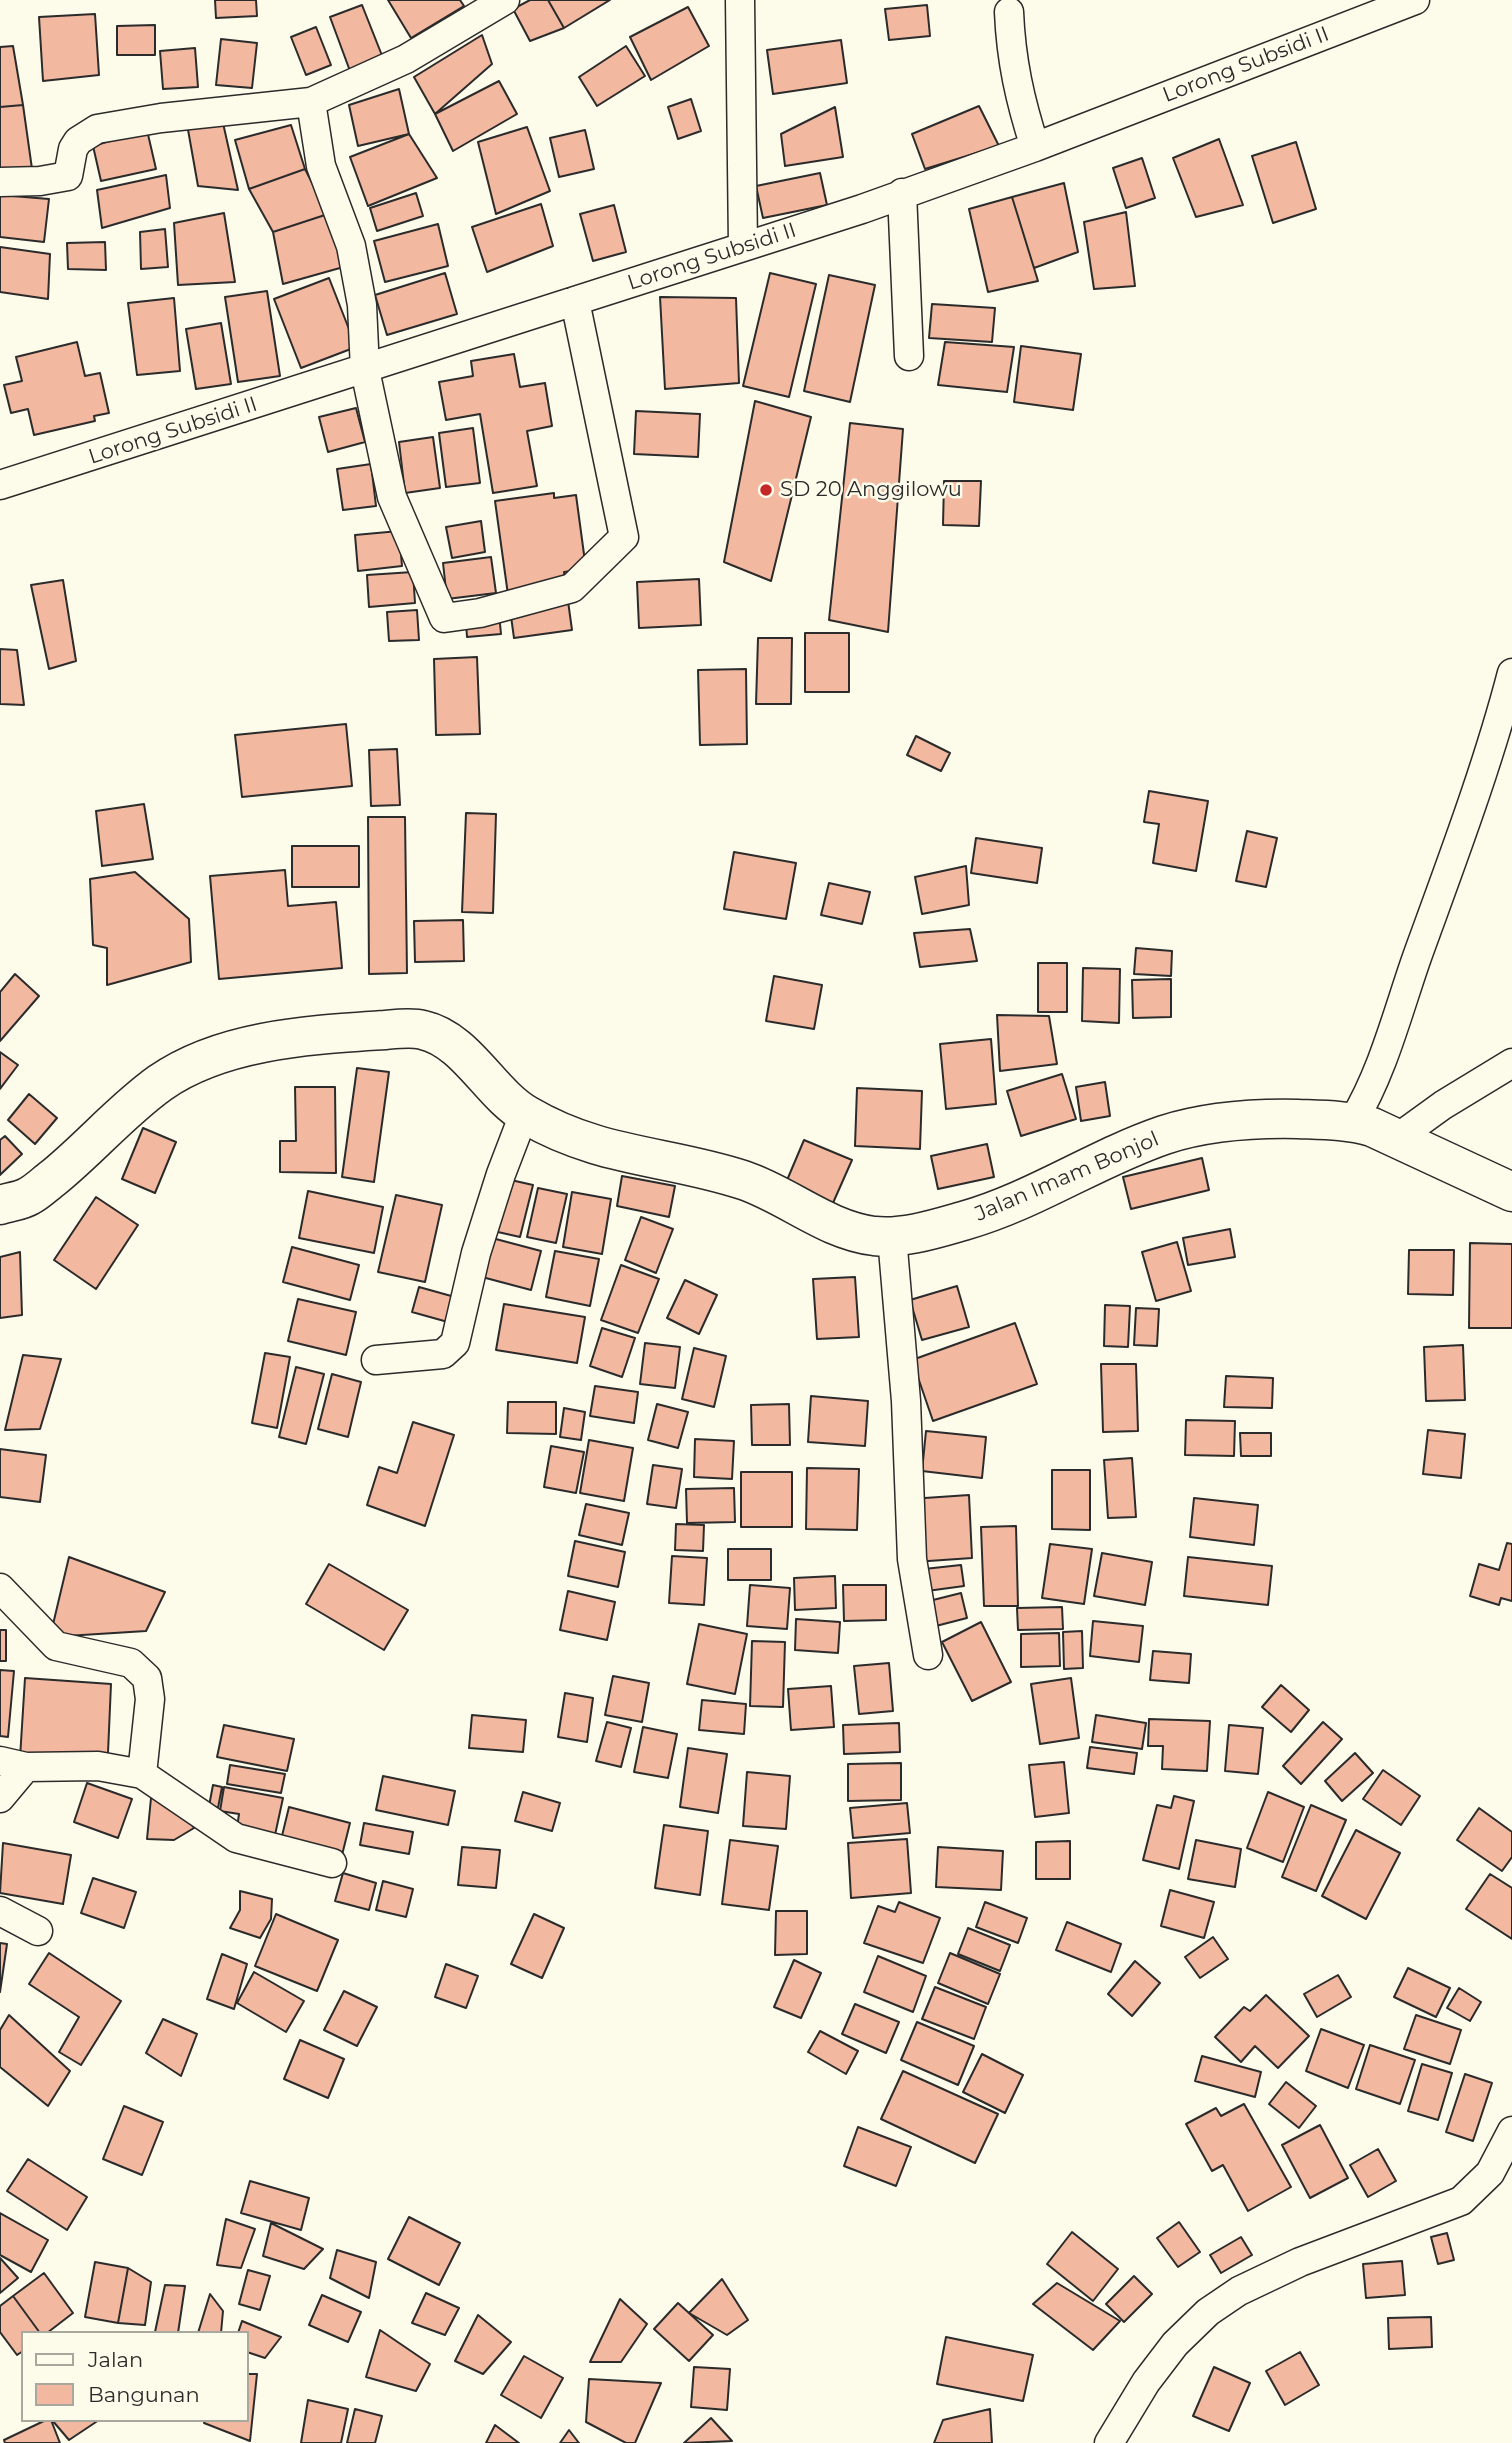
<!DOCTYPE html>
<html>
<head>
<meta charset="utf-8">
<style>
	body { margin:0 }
	#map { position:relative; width:1512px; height:2443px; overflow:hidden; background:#fdfbea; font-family:Montserrat,sans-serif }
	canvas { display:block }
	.legend { position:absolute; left:21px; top:2331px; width:228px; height:91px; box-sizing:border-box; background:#fdfbea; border:2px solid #a9a89e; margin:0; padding:9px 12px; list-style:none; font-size:21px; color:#2b2b2b }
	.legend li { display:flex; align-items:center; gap:14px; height:35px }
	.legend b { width:35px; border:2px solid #a9a89e }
</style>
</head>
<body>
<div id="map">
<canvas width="1512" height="2443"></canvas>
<ul class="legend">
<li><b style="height:9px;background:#fdfbea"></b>Jalan</li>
<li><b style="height:19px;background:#f2b8a0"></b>Bangunan</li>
</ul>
</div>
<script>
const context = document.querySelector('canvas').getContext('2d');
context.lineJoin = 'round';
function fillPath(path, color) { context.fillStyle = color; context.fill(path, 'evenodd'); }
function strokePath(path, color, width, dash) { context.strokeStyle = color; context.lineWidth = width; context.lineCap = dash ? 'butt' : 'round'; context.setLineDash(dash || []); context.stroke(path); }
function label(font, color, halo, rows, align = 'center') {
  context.font = font + ' Montserrat,sans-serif'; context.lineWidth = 5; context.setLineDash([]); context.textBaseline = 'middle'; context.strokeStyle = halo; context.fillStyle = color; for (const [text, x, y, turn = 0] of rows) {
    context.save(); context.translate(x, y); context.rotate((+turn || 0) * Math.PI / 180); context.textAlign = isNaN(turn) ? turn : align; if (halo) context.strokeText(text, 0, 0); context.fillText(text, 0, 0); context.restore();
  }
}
const building = new Path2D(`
	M215,0H256L257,16L216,18Z
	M388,0H460L464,6L411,38Z
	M530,0H548L564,28L530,41L513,9Z
	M548,0H610L564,28Z
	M362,5L383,58L350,71L330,17Z
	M927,5L930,36L889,40L885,9Z
	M688,7L709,46L651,80L630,37Z
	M95,14L99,75L43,81L39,17Z
	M155,25V55H117V26Z
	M316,27L331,65L306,75L291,37Z
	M482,35L492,64L435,114L414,77Z
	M221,39L257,43L252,88L216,85Z
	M841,40L847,83L773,94L767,50Z
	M13,46L23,105L0,107V47Z
	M626,46L645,76L597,106L579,77Z
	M195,48L198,87L163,89L160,51Z
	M499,81L517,114L453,151L435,114Z
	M399,89L409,134L358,146L349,105Z
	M691,99L701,131L678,139L668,107Z
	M23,105L33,176L0,174V107Z
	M979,106L999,146L925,169L912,134Z
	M835,107L843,157L785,166L781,134Z
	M223,123L238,190L198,186L187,124Z
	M291,125L305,169L249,189L235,140Z
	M527,127L550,191L496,214L478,142Z
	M147,130L156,169L101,181L93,146Z
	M585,130L594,169L559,177L550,138Z
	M409,134L437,178L368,206L350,157Z
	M1219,139L1243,205L1196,217L1173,158Z
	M1296,142L1316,209L1273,223L1252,156Z
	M1142,158L1155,198L1126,208L1113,168Z
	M305,169L328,214L273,232L249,189Z
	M820,173L827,205L763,218L756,186Z
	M166,175L170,208L102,228L97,190Z
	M1064,183L1078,252L1034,268L1012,197Z
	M416,193L423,216L377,231L370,208Z
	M0,195L49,199L44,242L0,237Z
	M1012,197L1038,281L988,292L969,209Z
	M541,204L553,246L487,272L472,227Z
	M614,205L626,252L593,261L580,214Z
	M1126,212L1135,286L1094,289L1084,222Z
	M224,213L235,282L178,285L174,223Z
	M328,214L347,266L283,284L273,232Z
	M438,224L448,266L385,282L374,241Z
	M165,229L168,267L141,269L140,232Z
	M105,242L106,270L68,269L67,243Z
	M0,247L50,254L48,299L0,292Z
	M445,273L457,314L387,335L375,295Z
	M770,273L816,284L789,397L743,386Z
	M829,275L875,285L850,402L804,391Z
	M329,278L356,347L301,368L274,299Z
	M267,291L280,376L238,382L225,297Z
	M660,297L736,298L739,383L665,389Z
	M174,298L180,371L137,375L128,303Z
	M932,304L995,308L992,342L929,338Z
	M221,323L231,384L196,389L186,329Z
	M77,342L85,376L100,373L109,413L94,416L95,421L34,435L28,409L11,413L4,385L22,381L16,357Z
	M945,342L1014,347L1007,392L938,385Z
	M1021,346L1081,354L1073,410L1014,402Z
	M514,354L520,387L545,383L552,426L527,431L537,486L493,493L480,414L446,420L439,382L473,376L471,361Z
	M755,401L811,417L771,581L724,562Z
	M356,408L365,442L328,452L319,417Z
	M636,411L700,414L698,457L634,454Z
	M850,423L903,429L888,632L829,620Z
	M473,428L480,483L446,487L439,433Z
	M433,437L440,488L405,493L399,442Z
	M371,464L376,506L343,510L337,469Z
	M944,481H981L979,526L943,525Z
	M554,493V498L576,495L586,569L564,572L572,630L514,638L495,501Z
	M481,521L485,552L452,558L446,527Z
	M399,531L402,566L358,571L355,535Z
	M491,557L496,593L447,599L443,563Z
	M413,572L415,603L369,607L367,575Z
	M699,579L701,625L639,628L637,582Z
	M63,580L76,661L49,669L31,585Z
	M498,603L501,634L467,637L465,606Z
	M417,610L419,640L389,641L387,612Z
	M805,633H849V692H805Z
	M758,638H792L791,704H756Z
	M0,649L17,650L24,705L0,704Z
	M477,657L480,734L436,735L434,659Z
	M746,669L747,744L700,745L698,670Z
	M346,724L352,786L242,797L235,735Z
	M916,736L950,753L941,771L907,755Z
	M397,749L400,805L371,806L369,750Z
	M1149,791L1208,801L1196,871L1153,863L1159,824L1144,822Z
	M144,804L153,859L102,866L96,811Z
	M466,813L496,814L493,913L462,912Z
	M368,817H405L407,973L369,974Z
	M1247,831L1277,838L1266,887L1236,881Z
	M976,838L1042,848L1037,883L971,873Z
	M292,846H359V887H292Z
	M734,852L796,863L786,919L724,909Z
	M966,866L969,905L922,914L915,877Z
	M285,870L288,906L336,902L342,968L219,979L210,876Z
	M135,872L189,919L191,962L107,985V948L93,945L90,879Z
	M829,883L870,892L862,924L821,915Z
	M463,920L464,961L415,962L414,921Z
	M970,929L977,961L920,967L914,933Z
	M1136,948L1172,951L1171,976L1134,974Z
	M1038,963H1067V1012H1038Z
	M1083,968L1120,969L1119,1023L1082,1021Z
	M15,974L39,996L0,1041V992Z
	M774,976L822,985L814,1029L766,1021Z
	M1171,979V1017L1133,1018L1132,980Z
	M997,1015L1049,1016L1057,1064L1000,1071Z
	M991,1039L996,1104L946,1109L940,1044Z
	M0,1052L18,1065L0,1089Z
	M357,1068L389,1072L374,1182L342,1177Z
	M1062,1074L1076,1119L1021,1136L1007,1091Z
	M1105,1082L1110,1116L1081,1121L1076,1087Z
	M295,1087H335L336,1173L280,1172V1141H296Z
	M857,1088L922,1091L920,1149L855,1146Z
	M29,1094L57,1118L35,1144L8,1120Z
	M143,1128L176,1142L155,1193L122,1179Z
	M5,1136L22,1154L0,1175V1140Z
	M804,1140L852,1160L829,1212L782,1192Z
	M987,1144L994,1177L938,1189L931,1156Z
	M1202,1158L1209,1190L1131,1209L1123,1177Z
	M622,1176L675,1186L669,1217L617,1206Z
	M502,1178L533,1185L520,1237L489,1230Z
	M538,1188L567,1194L556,1243L527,1237Z
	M308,1191L383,1207L374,1253L299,1238Z
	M572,1192L611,1199L602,1254L563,1247Z
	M396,1195L442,1205L425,1282L378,1272Z
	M96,1197L138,1225L96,1289L54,1260Z
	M641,1217L673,1229L656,1273L625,1260Z
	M1230,1229L1235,1257L1188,1265L1183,1238Z
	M492,1238L541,1251L531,1290L482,1277Z
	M1177,1242L1191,1291L1156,1301L1142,1252Z
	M1470,1243L1512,1244V1328H1469Z
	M292,1247L359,1265L350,1300L283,1282Z
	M1409,1250H1454L1453,1295L1408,1294Z
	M555,1251L599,1259L590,1306L546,1297Z
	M20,1252L22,1315L0,1318V1257Z
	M621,1265L659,1279L638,1333L601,1320Z
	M855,1277L859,1337L817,1339L813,1279Z
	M685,1280L717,1295L699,1334L667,1318Z
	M957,1286L969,1327L922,1340L910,1300Z
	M419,1287L462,1299L455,1324L412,1312Z
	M298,1299L356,1312L346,1355L288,1341Z
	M504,1304L585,1317L577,1363L496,1350Z
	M1105,1305L1130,1306L1128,1347L1104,1346Z
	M1136,1308L1159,1309L1157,1346L1134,1345Z
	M1015,1323L1037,1384L933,1421L912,1360Z
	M602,1328L635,1338L622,1377L590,1366Z
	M645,1343L680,1347L675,1388L640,1384Z
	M1463,1345L1465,1400L1426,1401L1424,1347Z
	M694,1348L726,1356L714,1407L682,1399Z
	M265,1353L290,1357L277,1428L252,1423Z
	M23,1355L61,1359L40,1429L5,1430Z
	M1101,1364H1136L1138,1431L1103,1432Z
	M296,1367L324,1374L306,1444L279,1437Z
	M332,1374L361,1382L348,1437L318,1429Z
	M1226,1376L1273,1378L1272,1408L1224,1407Z
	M595,1386L638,1392L634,1423L590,1416Z
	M811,1396L868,1401L865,1446L808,1442Z
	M508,1402H556V1434L507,1433Z
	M657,1404L688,1412L678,1448L648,1440Z
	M789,1404L790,1445H752L751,1405Z
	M564,1408L585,1412L581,1440L560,1437Z
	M1186,1420L1235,1421L1234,1456L1185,1455Z
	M413,1422L454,1435L425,1526L367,1505L379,1467L397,1473Z
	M1428,1430L1465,1434L1461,1478L1423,1474Z
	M926,1431L986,1437L982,1478L922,1471Z
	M1240,1433H1271V1456H1241Z
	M695,1439L734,1441L732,1479L694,1477Z
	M589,1440L633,1448L624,1501L580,1493Z
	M551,1446L584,1452L576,1493L544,1487Z
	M0,1449L46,1455L40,1502L0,1497Z
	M1132,1458L1136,1517L1108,1518L1104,1460Z
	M653,1465L682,1469L676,1508L647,1504Z
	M807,1468L859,1469L857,1530L806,1529Z
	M1052,1470H1090V1530L1052,1529Z
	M741,1472H792V1527H741Z
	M734,1488L735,1522L687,1523L686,1489Z
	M969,1495L972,1558L914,1562L910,1499Z
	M1194,1498L1258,1505L1254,1545L1190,1537Z
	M586,1504L629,1513L622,1545L579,1535Z
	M676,1524L704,1525L703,1551L675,1550Z
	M1016,1526L1018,1606H984L981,1527Z
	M575,1541L625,1552L618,1587L568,1576Z
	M1507,1543L1512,1544V1601L1501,1598L1499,1605L1470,1596L1479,1564L1499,1570Z
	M1050,1544L1092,1549L1084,1604L1042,1598Z
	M728,1549H771V1580H728Z
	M1102,1553L1152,1562L1145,1605L1094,1596Z
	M672,1556L707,1558L704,1605L669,1603Z
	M69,1557L165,1592L146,1631L50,1637Z
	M1188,1557L1272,1566L1268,1605L1184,1596Z
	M329,1564L408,1610L384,1650L306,1604Z
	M961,1565L964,1586L927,1591L924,1569Z
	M835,1576L836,1608L795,1610L794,1578Z
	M750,1585L790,1588L787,1629L747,1626Z
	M843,1585H886V1620L844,1621Z
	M568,1591L615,1602L607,1640L560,1630Z
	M961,1593L967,1618L932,1627L925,1602Z
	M1062,1607L1063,1629L1018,1630L1017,1608Z
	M796,1619L840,1622L838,1653L795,1650Z
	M1093,1621L1143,1626L1139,1662L1090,1656Z
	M981,1622L1011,1682L972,1701L942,1642Z
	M699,1624L747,1634L735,1694L687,1684Z
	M0,1630H6V1661H0Z
	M1082,1631L1083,1668L1064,1669L1063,1632Z
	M1059,1633L1060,1666L1021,1667V1634Z
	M752,1641L785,1642L783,1707L750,1706Z
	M1153,1651L1191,1654L1189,1683L1150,1680Z
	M889,1663L893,1711L859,1714L854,1666Z
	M0,1670L14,1671L8,1737L0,1736Z
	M613,1676L649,1683L642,1722L605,1715Z
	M25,1678L111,1684L108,1753L20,1758Z
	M1071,1678L1079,1738L1040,1744L1031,1684Z
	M1281,1685L1309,1710L1291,1732L1262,1707Z
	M831,1686L834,1727L791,1730L788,1689Z
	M565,1693L593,1698L587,1742L558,1737Z
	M702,1700L746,1704L744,1734L699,1730Z
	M472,1715L526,1720L523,1752L469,1748Z
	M1096,1715L1146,1723L1142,1749L1092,1742Z
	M1149,1719L1210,1721L1207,1771L1162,1769L1163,1746H1148Z
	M607,1722L631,1728L621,1767L596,1761Z
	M1323,1722L1342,1739L1301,1784L1283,1766Z
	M899,1723L900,1752L844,1754L843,1725Z
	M224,1725L294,1739L287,1771L217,1757Z
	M1229,1725L1263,1728L1258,1774L1225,1771Z
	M643,1727L677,1734L668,1778L634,1772Z
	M1090,1747L1137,1753L1134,1774L1087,1768Z
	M688,1748L727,1754L718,1813L680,1807Z
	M1355,1753L1373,1773L1342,1801L1325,1781Z
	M1064,1762L1069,1813L1035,1817L1029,1765Z
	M901,1763V1800L848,1801V1764Z
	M230,1765L285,1774L281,1793L227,1784Z
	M1383,1770L1420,1796L1401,1825L1363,1799Z
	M747,1772L790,1776L786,1829L743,1826Z
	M383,1776L455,1791L448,1825L376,1810Z
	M87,1783L132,1799L118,1838L74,1822Z
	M213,1785L222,1787L218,1808L209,1806Z
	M224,1787L283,1798L275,1835L237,1828L239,1814L220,1811Z
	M523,1792L560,1803L552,1831L515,1821Z
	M1268,1792L1304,1807L1283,1862L1247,1848Z
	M1174,1796L1194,1801L1179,1869L1143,1860L1157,1805L1171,1808Z
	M151,1798H176L194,1828L174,1840L147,1839Z
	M907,1803L910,1833L853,1838L850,1808Z
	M1311,1805L1346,1820L1316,1891L1282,1877Z
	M289,1807L350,1823L342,1855L281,1840Z
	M1479,1808L1512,1832V1857L1502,1871L1457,1840Z
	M364,1823L413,1832L409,1854L360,1845Z
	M664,1825L708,1831L700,1895L655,1888Z
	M1356,1830L1400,1853L1366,1919L1322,1896Z
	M907,1839L911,1893L851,1898L848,1843Z
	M730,1840L778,1846L769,1910L722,1904Z
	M1196,1840L1241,1849L1235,1887L1188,1879Z
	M1070,1841V1879H1036V1842Z
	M3,1843L71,1855L63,1904L0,1893Z
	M462,1847L500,1850L496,1888L458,1885Z
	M938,1847L1003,1851L1001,1890L936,1887Z
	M343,1873L376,1883L369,1910L335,1901Z
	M1490,1874L1512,1888V1939L1466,1909Z
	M93,1878L136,1892L124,1928L81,1913Z
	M383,1881L413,1889L406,1917L376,1910Z
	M1170,1890L1214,1902L1204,1938L1161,1926Z
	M240,1891L272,1899L271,1919L260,1938L230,1928L240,1910Z
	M899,1902L940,1918L923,1963L864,1943L878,1906L895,1912Z
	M985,1902L1027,1918L1018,1943L976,1927Z
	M776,1911H807V1954L775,1955Z
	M276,1914L338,1940L317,1991L255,1966Z
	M534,1914L564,1928L542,1978L511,1964Z
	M1067,1922L1121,1944L1111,1972L1056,1950Z
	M968,1928L1010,1945L1000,1971L958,1954Z
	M1213,1937L1228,1959L1200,1978L1185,1957Z
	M0,1943L7,1944L0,1992Z
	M49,1953L121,2001L81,2065L59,2052L79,2017L29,1984Z
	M950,1953L1000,1974L988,2004L938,1983Z
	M222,1954L247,1964L234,2009L207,1999Z
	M878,1956L926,1976L913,2012L864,1992Z
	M794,1960L821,1973L801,2018L774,2007Z
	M1135,1961L1160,1983L1132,2016L1108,1994Z
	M446,1964L478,1976L466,2008L435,1997Z
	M1408,1968L1450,1988L1436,2017L1394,1997Z
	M254,1972L304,2001L286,2032L237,2003Z
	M1338,1975L1351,1997L1317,2017L1304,1994Z
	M935,1987L986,2007L974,2039L922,2019Z
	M1459,1988L1481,2002L1470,2021L1447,2008Z
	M344,1991L377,2007L357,2046L324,2030Z
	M1266,1995L1309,2036L1278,2068L1255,2046L1241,2062L1215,2037L1244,2007L1250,2011Z
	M855,2004L899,2022L886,2053L842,2034Z
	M9,2015L70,2071L48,2106L0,2067V2030Z
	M1416,2015L1461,2030L1450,2064L1404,2049Z
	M163,2019L197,2034L181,2076L146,2053Z
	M917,2022L974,2046L958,2085L901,2060Z
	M1321,2029L1364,2045L1348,2088L1306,2071Z
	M820,2031L858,2051L846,2074L808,2052Z
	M300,2040L344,2059L328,2098L284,2079Z
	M1370,2045L1415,2060L1400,2104L1356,2089Z
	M982,2054L1023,2075L1005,2113L963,2092Z
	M1202,2056L1261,2072L1255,2097L1195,2081Z
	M1422,2064L1452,2073L1438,2120L1408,2111Z
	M903,2071L998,2114L975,2163L881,2119Z
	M1465,2074L1492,2083L1473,2141L1446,2132Z
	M1286,2082L1316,2106L1299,2128L1269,2104Z
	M1244,2104L1291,2187L1248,2211L1223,2165L1212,2171L1186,2124L1216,2108L1221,2116Z
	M124,2106L163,2122L142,2175L103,2159Z
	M1320,2125L1348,2178L1310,2198L1282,2145Z
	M858,2127L911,2147L896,2186L844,2166Z
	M1378,2149L1396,2181L1368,2197L1350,2165Z
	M28,2159L87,2197L67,2230L7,2191Z
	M250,2181L309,2198L301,2230L241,2213Z
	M0,2213L48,2240L31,2272L0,2255Z
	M409,2217L460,2243L439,2285L388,2259Z
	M226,2219L255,2229L241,2268L217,2265Z
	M1179,2222L1200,2252L1178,2267L1157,2238Z
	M271,2223L323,2249L304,2269L263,2256Z
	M1072,2232L1118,2269L1093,2301L1047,2264Z
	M1447,2233L1454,2260L1438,2264L1431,2237Z
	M1241,2237L1252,2255L1221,2273L1210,2255Z
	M337,2250L376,2262L369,2298L330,2278Z
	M0,2258L18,2278L0,2293Z
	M1402,2261L1405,2295L1366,2298L1363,2264Z
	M95,2262L128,2268L118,2323L85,2317Z
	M128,2268L151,2282L145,2325L118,2323Z
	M248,2270L270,2276L260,2310L239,2304Z
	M44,2273L73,2313L47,2333H40L13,2296Z
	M1134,2276L1152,2294L1124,2322L1106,2304Z
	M722,2279L748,2320L727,2335L689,2313Z
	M1057,2283L1120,2321L1093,2350L1033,2304Z
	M165,2285L185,2286L178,2333L155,2332Z
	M426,2293L459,2308L445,2335L412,2323Z
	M210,2294L223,2311L221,2333H198Z
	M322,2295L361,2312L348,2342L309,2325Z
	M13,2296L40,2333H23V2351L17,2355L0,2332V2306Z
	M620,2299L647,2324L621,2362H590Z
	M678,2303L713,2335L689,2361L654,2329Z
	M478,2315L511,2342L483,2374L455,2361Z
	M1431,2317L1432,2347L1389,2349L1388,2318Z
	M242,2321L281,2337L265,2358L247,2352V2333H238Z
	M380,2330L430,2364L416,2391L366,2377Z
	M946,2337L1033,2355L1023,2401L937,2384Z
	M1300,2352L1319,2385L1285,2405L1266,2371Z
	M524,2356L563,2378L541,2418L501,2395Z
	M694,2367L730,2369L727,2410L691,2407Z
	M1214,2367L1250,2383L1229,2431L1193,2416Z
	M247,2374H257L250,2441L204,2423L205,2420H247Z
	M589,2379L661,2383L635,2443H626L586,2422Z
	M308,2400L348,2409L341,2443H301Z
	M355,2409L382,2416L375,2443H347Z
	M990,2409L992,2443H934L943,2420Z
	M711,2418L732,2441L684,2443Z
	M46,2420H51L60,2443H5L4,2440Z
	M52,2420H99L69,2440Z
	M495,2425L519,2443H486Z
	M569,2430L579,2443H560Z`);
fillPath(building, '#f2b8a0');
strokePath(building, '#2b2b2b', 2);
const minor = new Path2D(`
	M740,0L743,246
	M1009,12C1011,60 1020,101 1035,147
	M311,102L321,166L351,246L362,305L365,370L392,497L444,618L480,613L572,588L624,537L575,301
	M0,182L40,181L68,176L73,149L78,141L97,129L161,118L311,102L406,59L505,0
	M902,193L909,356
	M0,485L862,209L1035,147L1415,0
	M1353,1121C1383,1072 1398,1011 1417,957C1451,863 1487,769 1512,673
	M1396,1139L1443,1105L1512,1063
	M892,1237L906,1401L912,1559L928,1655
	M376,1360L443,1354L455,1343L476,1253L501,1174L524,1114
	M0,1588L56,1646L131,1663L147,1678L150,1699L142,1774
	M0,1761L26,1767L98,1766L142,1774L236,1838L332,1863
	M0,1798L26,1767
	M0,1911L38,1931
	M1109,2443L1146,2382L1175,2344L1208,2312L1239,2291L1300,2262L1461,2201L1490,2173L1512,2131`);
const primary = new Path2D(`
	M0,1205C9,1202 21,1201 29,1196C37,1192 45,1184 53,1178C90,1148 121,1111 160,1083C223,1039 311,1035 385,1030C396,1029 412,1027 423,1030C467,1040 490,1094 527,1115C600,1158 667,1155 743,1180C788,1195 826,1230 874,1236C904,1239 935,1229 963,1221C1034,1201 1094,1159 1164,1135C1207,1121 1252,1118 1298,1119C1323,1120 1348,1120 1372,1127L1512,1192`);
strokePath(minor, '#2b2b2b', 31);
strokePath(primary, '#2b2b2b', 41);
strokePath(minor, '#fdfbea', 28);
strokePath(primary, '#fdfbea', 38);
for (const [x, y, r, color] of [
	[766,490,7,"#c62828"]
]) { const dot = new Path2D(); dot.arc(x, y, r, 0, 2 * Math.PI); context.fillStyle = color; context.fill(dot); strokePath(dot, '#fdfbea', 2.5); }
label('21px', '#2b2b2b', '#fdfbea', [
	["Lorong Subsidi II",1246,65,-21],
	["Lorong Subsidi II",712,257,-18],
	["Lorong Subsidi II",173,431,-18],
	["Jalan Imam Bonjol",1067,1177,-23]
]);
label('21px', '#2b2b2b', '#fdfbea', [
	["SD 20 Anggilowu",780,490]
], 'left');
</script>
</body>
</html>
